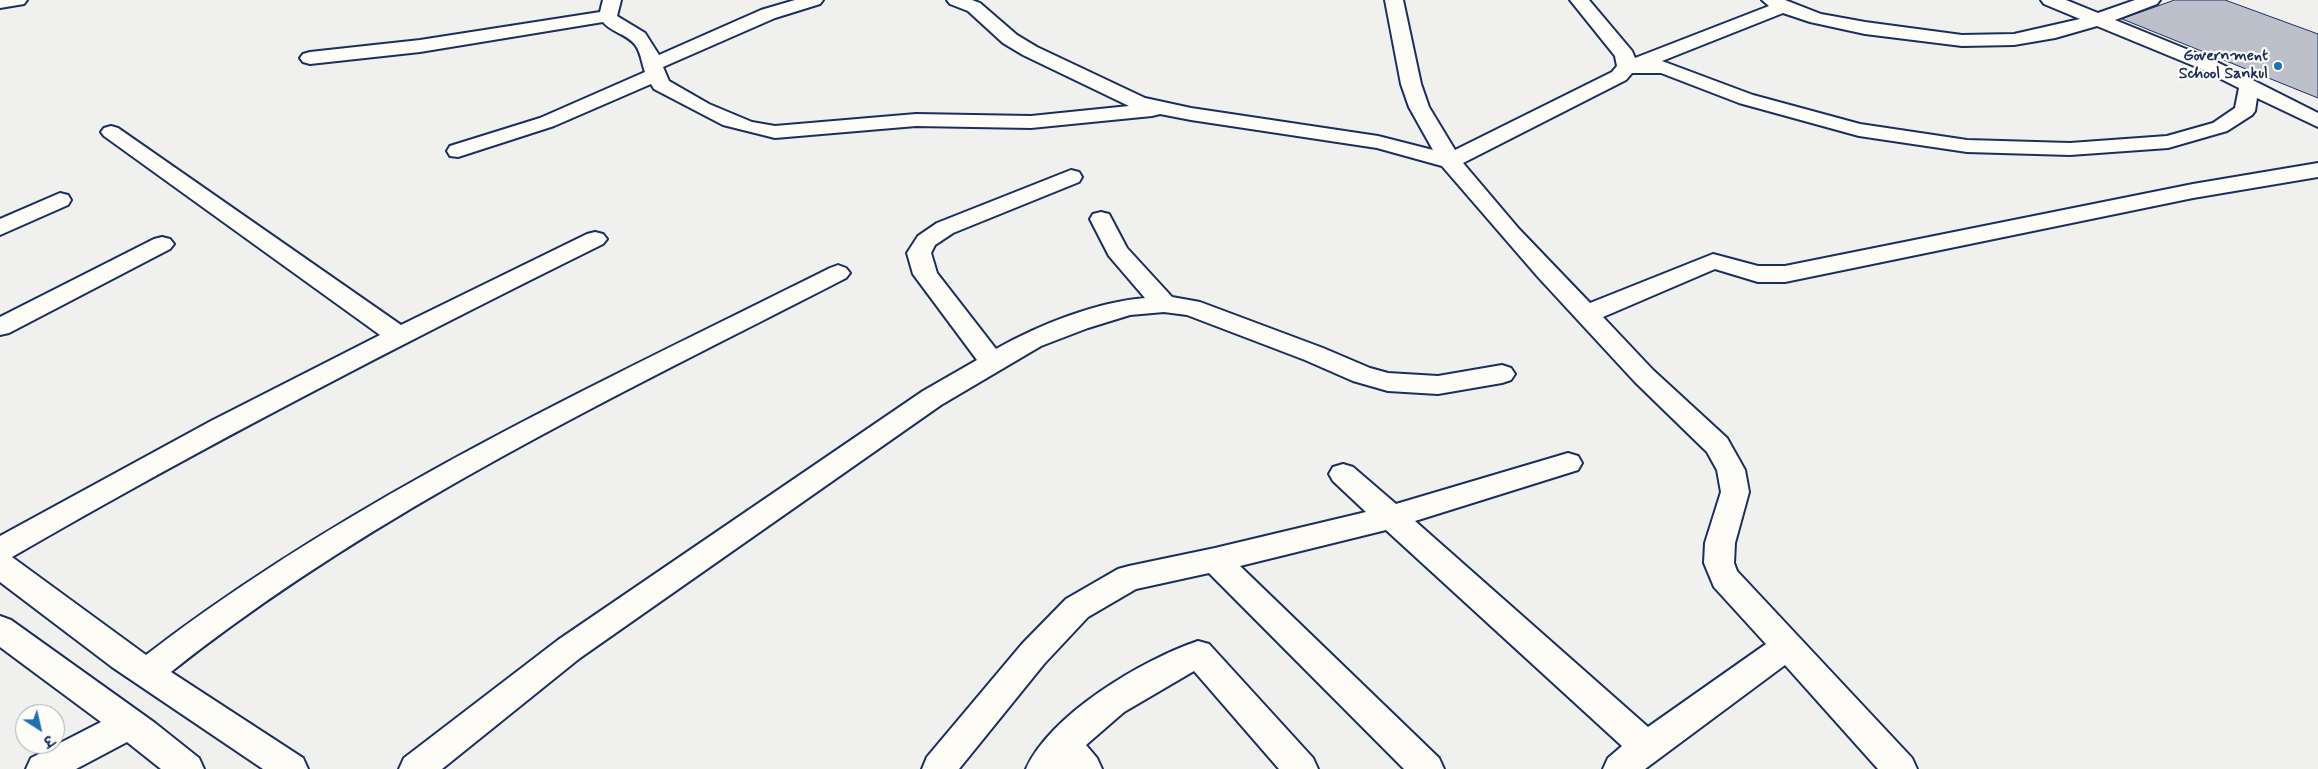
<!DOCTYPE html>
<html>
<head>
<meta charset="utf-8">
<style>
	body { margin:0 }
	#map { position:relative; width:2318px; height:769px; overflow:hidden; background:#f0f0ee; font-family:Mynerve,"Playpen Sans Deva",sans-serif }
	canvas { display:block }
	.north { position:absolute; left:15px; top:704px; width:50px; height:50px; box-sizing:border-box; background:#fdfcf7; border:1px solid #a3aaba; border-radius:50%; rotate:145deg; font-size:14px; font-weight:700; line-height:20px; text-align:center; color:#1b2f5e }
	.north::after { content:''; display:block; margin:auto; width:18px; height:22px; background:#1f6fb2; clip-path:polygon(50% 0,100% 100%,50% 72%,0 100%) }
</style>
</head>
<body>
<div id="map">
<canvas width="2318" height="769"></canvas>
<div class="north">उ</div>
</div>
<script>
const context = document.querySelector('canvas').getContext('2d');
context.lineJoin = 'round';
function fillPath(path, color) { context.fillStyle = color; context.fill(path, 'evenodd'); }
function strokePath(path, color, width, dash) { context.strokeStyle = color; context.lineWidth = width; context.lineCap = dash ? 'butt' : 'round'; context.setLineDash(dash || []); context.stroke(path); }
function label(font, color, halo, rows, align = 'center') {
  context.font = font + ' Mynerve,sans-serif'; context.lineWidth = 4.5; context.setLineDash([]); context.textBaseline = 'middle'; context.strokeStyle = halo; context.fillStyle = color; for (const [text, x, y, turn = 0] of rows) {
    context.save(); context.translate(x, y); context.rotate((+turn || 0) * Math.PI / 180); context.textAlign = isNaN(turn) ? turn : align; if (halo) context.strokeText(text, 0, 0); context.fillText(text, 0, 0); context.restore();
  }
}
const building = new Path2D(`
	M2175,0H2225L2318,34V98L2122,19Z`);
fillPath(building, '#bbc0ca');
strokePath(building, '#1b2f5e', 1);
const minor = new Path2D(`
	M0,0H27L24,4L0,8Z
	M603,0H621L617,16L645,33L659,55L761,10L795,0H823L820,4L775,18L663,67L669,81L709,104L752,122L775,126L916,114L1031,116L1129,106L1023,55L1003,43L968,11L950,4L947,0H972L980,3L1017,35L1037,47L1145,98L1191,108L1378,136L1433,150L1409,107L1401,84L1385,0H1403L1421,84L1429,107L1455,150L1612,72L1617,66L1615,56L1570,0H1589L1632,51L1635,58L1769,6L1762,0H1785L1821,14L1865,22L1962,35L2014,34L2080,19L2044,4L2041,0H2066L2098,13L2135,0H2160L2157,4L2115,20L2213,60L2318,113V127L2257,98L2255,111L2252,115L2227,131L2168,148L2070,155L1967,152L1859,136L1739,103L1661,73H1632L1626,80L1463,163L1519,229L1590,303L1713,254L1758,266H1785L2193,184L2318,163V177L2193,198L1785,282H1758L1715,269L1603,317L1653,370L1727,438L1745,470L1749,492L1735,543L1734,563L1737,571L1912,758L1917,769H1878L1785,665L1645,769H1603L1608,758L1622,746L1386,530L1240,566L1439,758L1444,769H1404L1209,573L1136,589L1088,617L1044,664L959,769H922L927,757L1022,644L1066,599L1118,569L1129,566L1215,548L1366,512L1333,481L1329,474L1333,467L1343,464L1353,467L1396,504L1568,453L1578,456L1582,463L1578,470L1415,521L1648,727L1766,644L1714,587L1704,563L1705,543L1721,492L1717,470L1707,452L1635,382L1538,277L1442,166L1377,148L1191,120L1160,114L1152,116L1031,128L916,126L775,138L723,125L654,89L651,84L554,126L458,157L450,156L447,151L450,146L540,118L645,72C642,64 641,53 636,46C628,34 612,33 603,22L420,52L310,64L303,62L300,58L303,54L310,52L420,40L600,12ZM1783,13L1810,22L1865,34L1962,46L2014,45L2055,38L2097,26L2199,68L2239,88L2235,108L2213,123L2167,136L2070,143L1967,140L1860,124L1753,95L1662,61Z
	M111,126L118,128L401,325L587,234L595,232L603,234L607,239L603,244C403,343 205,445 12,557L146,655C354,495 596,385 830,268L838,265L846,268L850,273L846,278C615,397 376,509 171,672L303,758L308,769H263L112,667L0,582V536L211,421L380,335L104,136L101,132L104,128Z
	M1071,170L1079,172L1082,177L1079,182L953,233L935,245L931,253L937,273L996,349C1039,325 1096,302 1145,298L1109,256L1090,219L1093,214L1101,212L1109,214L1127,248L1172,297L1200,302L1323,348L1370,368L1388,373L1438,376L1502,365L1511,368L1515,374L1511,380L1502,383L1438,394L1388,391L1353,381L1305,360L1187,315L1164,312L1130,315L1088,328L1041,346L941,405L580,658L442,769H399L404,758L558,640L923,391L977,360L913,274L907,253L918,236L937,223Z
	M60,193L68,195L71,200L68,205L0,235V219Z
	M162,237L170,239L174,244L170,249L9,333L0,335V317L154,239Z
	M0,616L11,620L155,723L199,758L204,769H161L127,742L76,769H26L31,758L101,722L0,647Z
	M1198,641L1209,644L1313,758L1318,769H1279L1194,671L1124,712L1086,745L1097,758L1102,769H1026C1051,714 1142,660 1198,641Z`);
strokePath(minor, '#1b2f5e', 4);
fillPath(minor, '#fdfcf7');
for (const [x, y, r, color] of [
	[2278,66,5,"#1f6fb2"]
]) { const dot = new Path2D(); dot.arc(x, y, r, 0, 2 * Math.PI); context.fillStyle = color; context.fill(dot); strokePath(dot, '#fdfcf7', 2); }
label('bold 16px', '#1b2f5e', '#fdfcf7', [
	["Government",2268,57],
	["School Sankul",2268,75]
], 'right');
</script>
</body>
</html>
